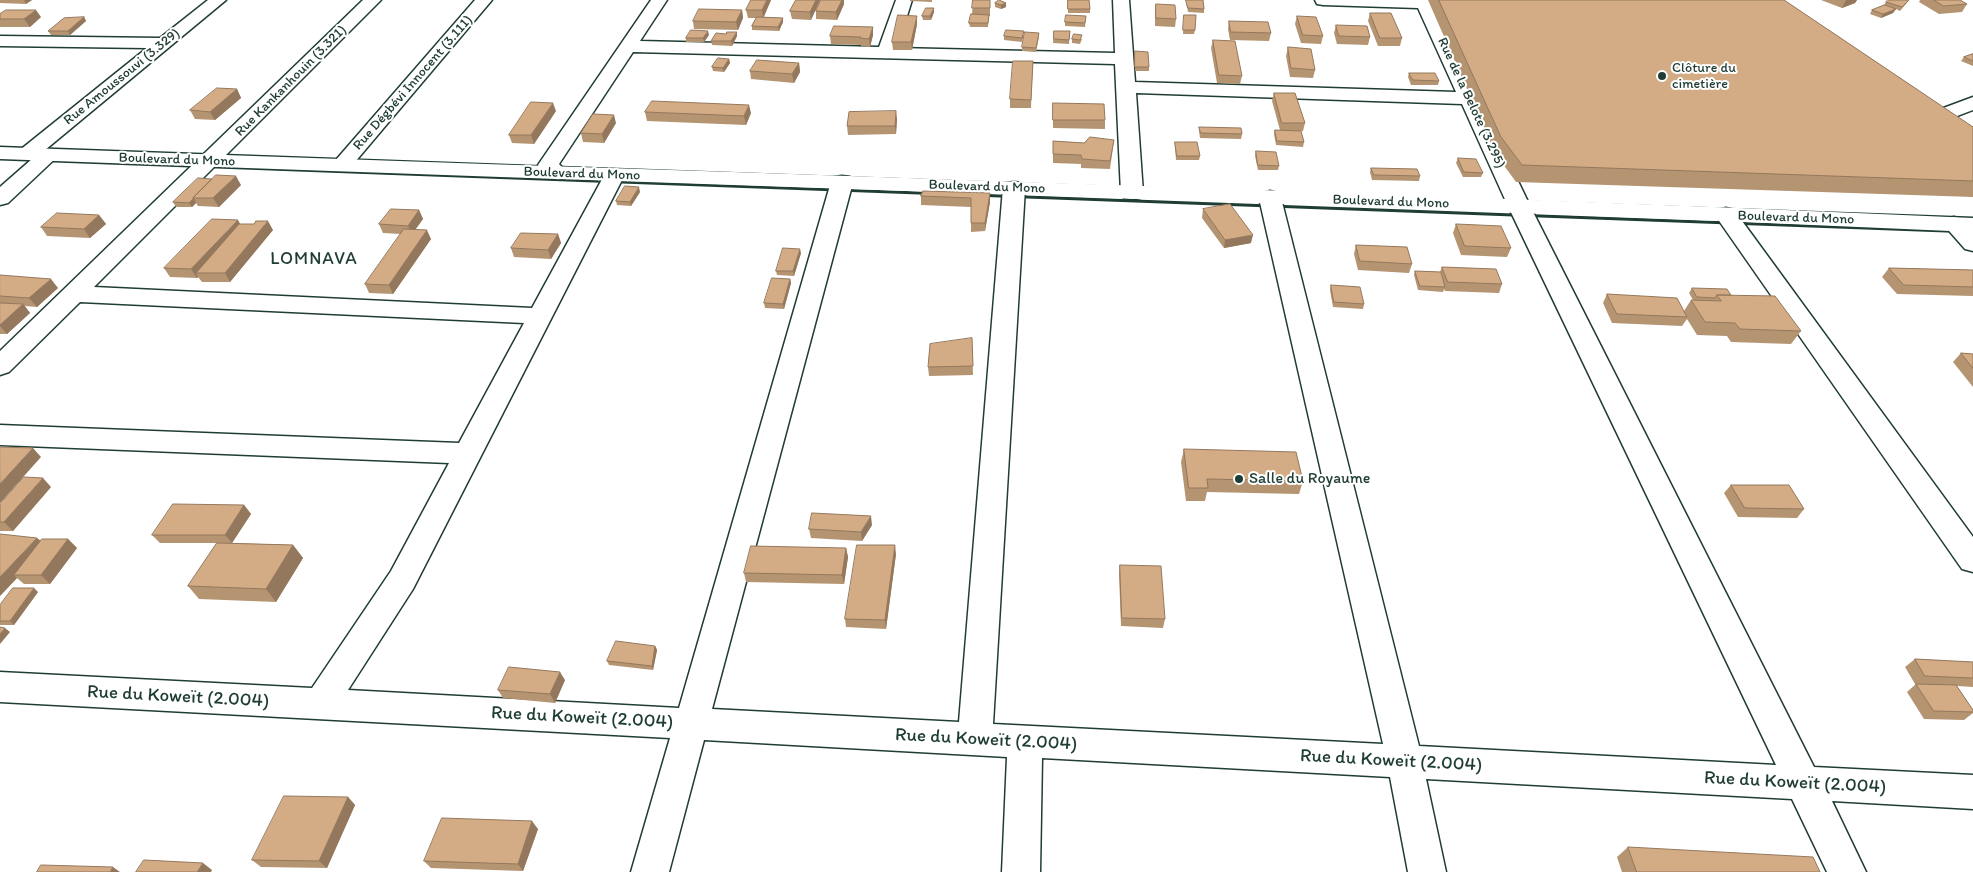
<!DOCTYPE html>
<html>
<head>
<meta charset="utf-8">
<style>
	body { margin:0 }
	canvas { display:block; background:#fff }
</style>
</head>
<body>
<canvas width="1973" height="872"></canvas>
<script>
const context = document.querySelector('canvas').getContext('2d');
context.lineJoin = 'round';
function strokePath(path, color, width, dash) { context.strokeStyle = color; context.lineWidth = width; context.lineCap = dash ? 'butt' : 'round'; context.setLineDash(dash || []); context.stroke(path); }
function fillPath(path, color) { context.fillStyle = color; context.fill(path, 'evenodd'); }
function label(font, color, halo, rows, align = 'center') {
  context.font = font + ' Itim,sans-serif'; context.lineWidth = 4; context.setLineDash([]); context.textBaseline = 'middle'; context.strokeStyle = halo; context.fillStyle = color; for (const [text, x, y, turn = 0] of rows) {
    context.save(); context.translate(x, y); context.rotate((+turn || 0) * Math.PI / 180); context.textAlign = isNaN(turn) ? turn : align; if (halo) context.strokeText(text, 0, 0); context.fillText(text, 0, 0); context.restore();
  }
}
const minor = new Path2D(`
	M208,0H226L45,150L56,151L59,155L8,203L0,205V187L32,159L20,158L17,154L20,150L147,48L0,46V36L160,38Z
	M363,0H381L94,287L532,308L606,172L613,170L620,172L624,176L413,589L348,690L679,708L831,182L834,177L842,176L850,177L853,182L712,709L959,722L1003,188L1006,183L1014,182L1022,183L1025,188L993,724L1383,744L1259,198L1262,193L1270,191L1278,193L1281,198L1419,746L1776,765L1508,206L1462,104L1136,93L1143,193L1140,198L1132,199L1124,198L1121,193L1115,64L633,52L559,164L569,174L565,178C553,182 545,176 538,165L651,0H667L640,41L879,47L896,0H912L897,48L1115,53L1113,0H1129L1135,82L1456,92L1418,8L1323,5L1317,4L1315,0H1431L1530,206L1814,767L1973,775V809L1832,801L1866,872H1827L1792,799L1426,779L1446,872H1408L1390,777L1042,758L1040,872H1002L1007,757L704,740L669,872H631L670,738L0,702V672L312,688L391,571L449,463L0,445V425L459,443L524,323L80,302L9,372L0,375V351Z
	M475,0H492L349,169L342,171L335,169L332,165L335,161Z
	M1973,97V110L1944,121L1937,123L1930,121L1927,117L1930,113Z
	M1726,208L1734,210L1973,537V572L1962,569L1715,215L1718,210Z
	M1954,217L1962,219L1973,231V251L1965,249L1943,224L1946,219Z`);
const major = new Path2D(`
	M0,147C658,171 1316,189 1973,218V232C1316,202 658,184 0,159Z`);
strokePath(minor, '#1f3d34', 3);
strokePath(major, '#1f3d34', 3);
fillPath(minor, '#fff');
fillPath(major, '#fff');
fillPath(new Path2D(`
	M0,0H32L26,4L0,3Z
	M751,0H771L764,17L783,18V22L779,31L752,30V26L756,18H748L746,10Z
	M796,0H820L811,20L792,19L790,11Z
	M821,0H844V4L837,20L816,19V11Z
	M910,0H932V2L910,1Z
	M973,0H990V16H989L988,27H970L969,23L972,14Z
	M1068,0L1090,9V13H1068Z
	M1186,0H1203L1204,9V13L1188,12Z
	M1428,0H1784L1973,127V197L1516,182L1495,153Z
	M1821,0H1857L1855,3L1842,8Z
	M1909,0L1906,4L1900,11L1896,9L1893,13L1881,18L1870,14L1872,10L1884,5L1886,2Z
	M1920,0H1960L1967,4L1962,12L1939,14L1919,2Z
	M995,3H1006V7L1001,9L995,7Z
	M1156,4L1176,19L1175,27L1155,26V12Z
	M742,10L743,18L738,30L694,29L693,21Z
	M934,12L931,20H923L922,16Z
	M1370,13L1402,38L1400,46H1378L1368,21Z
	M0,14L41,17L30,27H0Z
	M1184,15L1195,30L1194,34H1183Z
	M1086,16L1085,27L1065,26V22Z
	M1297,16L1323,36L1321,44L1301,43L1295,24Z
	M84,17L86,21L70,35H51L48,31Z
	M1229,21L1271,33L1269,41L1230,40L1228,29Z
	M917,24L912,50H893L892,42Z
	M1336,25L1370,37L1368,45L1337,44L1334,33Z
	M873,27V35L870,47L861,46V45L831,44L830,36Z
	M1054,31H1070L1069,44L1053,43Z
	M737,32V36L732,46L712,45L711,41Z
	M709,35L704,42H686V38Z
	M1024,35L1022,42L1004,40V36Z
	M1039,37L1036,52L1022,51V47Z
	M1072,39H1082L1080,44L1072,43Z
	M1213,40L1242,76L1240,84L1217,83L1211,48Z
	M1288,47L1315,70L1313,78L1290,77L1286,56Z
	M1135,51L1149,67V71H1135Z
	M1973,54V66L1961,61L1964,57Z
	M729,59L730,63L724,72L713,71L712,67Z
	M1033,61L1031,108H1010V99Z
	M799,63L800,72L794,83L751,79L750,71Z
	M1409,73L1439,81L1438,85H1411L1408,77Z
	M237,89L241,98L215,120L195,119L190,110Z
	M1274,93L1305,123L1303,131H1301L1304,142L1303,147L1276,145L1274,134L1275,130H1280L1272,101Z
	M1053,103L1105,120V129L1053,128Z
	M556,111L534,144L512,143L509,135Z
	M645,112L751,113L746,125L647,121Z
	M897,119L896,134L848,135L847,126Z
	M616,123L604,143L583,142L581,133Z
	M1199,127L1242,134L1241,139L1200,138L1199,131Z
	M1114,140L1110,169L1081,168V164L1053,163V141L1084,143Z
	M1175,142L1200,156L1199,160H1176L1175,146Z
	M1256,151L1279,166L1278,170H1258L1255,156Z
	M1458,158L1483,173L1481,177H1463L1456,163Z
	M1371,168L1420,176L1419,181L1372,180L1370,172Z
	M212,179L241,185L219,207L198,206L196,203L192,207H176L173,202Z
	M640,192L631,206L617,205L616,201Z
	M990,193V202L985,231L971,232V207L921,205V196Z
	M1203,209L1251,243L1224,248L1202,218Z
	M419,210L423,219L415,230L431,239L393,294L369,293L365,284L401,234L383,233L379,224Z
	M99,215L106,224L90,238L47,236L41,227Z
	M240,224L273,230L230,282H202L198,277L197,278L170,277L164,268Z
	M1456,224L1511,248L1507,257L1461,255L1453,233Z
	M558,234L561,243L551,259L514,257L511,248Z
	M1356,245L1412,264L1409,273L1358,270L1354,254Z
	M801,253L794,276L777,275L776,271Z
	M1442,267L1502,284L1499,293L1445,291L1444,289L1443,292L1418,290L1414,275L1415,271L1440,272Z
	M1889,268L1973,270V296L1897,294L1882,277Z
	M0,275L58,288L37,307L25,306L30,313L7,334H0Z
	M790,279L791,283L784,309L765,308L764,303Z
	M1331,285L1364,304L1363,309L1333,307L1330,290Z
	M1692,288L1731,295L1801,331L1791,344L1731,342L1727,336L1697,335L1687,319L1682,326L1612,323L1603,303L1607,294L1684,311L1691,300H1693L1689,293Z
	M972,338L973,375L929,376L928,367Z
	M1961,353L1973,354V387L1953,362Z
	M1184,449L1303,481L1299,494L1207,492L1205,501H1186L1181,462Z
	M1731,485L1804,509L1797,518L1738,517L1724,493Z
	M51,487L13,531H0V504Z
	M244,505L251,514L232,543L293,545L303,558L276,602L199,599L188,586L217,543H160L152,535Z
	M872,525L862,541L811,538L809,529Z
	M37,538L41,541L68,539L77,548L50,584H24L17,578L0,596Z
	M846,548L848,557L844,584L746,582L744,573Z
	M896,554L886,629L846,627L845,619Z
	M1120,565L1165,619L1163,628L1121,626L1119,574Z
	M38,592L14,625H0V605Z
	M655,646L657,650L653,670L609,665L607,661Z
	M1915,659L1973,662V687L1957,686L1973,710V713L1964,720L1924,719L1907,692L1916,684H1915L1905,667Z
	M565,680L555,703L503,698L498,690Z
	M348,797L355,805L327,868L261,867L252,860Z
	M538,829L523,871L431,868L424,861Z
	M1628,847L1820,872H1622L1617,857Z`), '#b59472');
fillPath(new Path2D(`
	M24,0H32L26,4Z
	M767,0H771L763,18L762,10Z
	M816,0H820L811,20L810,12Z
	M842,0H844V4L837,20L836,12Z
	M1846,0H1857L1855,3L1842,8Z
	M1006,3V7L1001,9V5Z
	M934,8V12L931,20L930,16Z
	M1896,9L1893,13L1881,18L1883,14Z
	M36,10L41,17L30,27L24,19Z
	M742,10L743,18L738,30L736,22Z
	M917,16V24L912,50L911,42Z
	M84,17L86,21L70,35L68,31Z
	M783,18V22L779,31L778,27Z
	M873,27V35L870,47L869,39Z
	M708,31L709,35L704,42L703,38Z
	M737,32V36L732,46L731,41Z
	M729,59L730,63L724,72L723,68Z
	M799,63L800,72L794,83L792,74Z
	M237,89L241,98L215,120L210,112Z
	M553,103L556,111L534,144L531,135Z
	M749,105L751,113L746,125L744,116Z
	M896,111L897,119L896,134L895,126Z
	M614,115L616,123L604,143L602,134Z
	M236,176L241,185L219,207L213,198Z
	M639,187L640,192L631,206L630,202Z
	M990,193V202L985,231V223Z
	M194,198L196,203L192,207L189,203Z
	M419,210L423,219L412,234L408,226Z
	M99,215L106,224L90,238L84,229Z
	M238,220L243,229L196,273L198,277L197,278L191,269Z
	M268,221L273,230L230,282L225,273Z
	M427,230L431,239L393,294L389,285Z
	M558,234L561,243L551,259L548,250Z
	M1253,235L1251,243L1224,248L1225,240Z
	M800,249L801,253L794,276L793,271Z
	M51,279L58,288L37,307L29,298Z
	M790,279L791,283L784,309L783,304Z
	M23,304L30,313L7,334L0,326V325Z
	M33,448L41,457L0,503V484Z
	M43,478L51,487L13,531L4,522Z
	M244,505L251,514L232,543L225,535Z
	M871,516L872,525L862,541L861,532Z
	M37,538L46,546L14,575L17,578L0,596V577Z
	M68,539L77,548L50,584L41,575Z
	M293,545L303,558L276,602L266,589Z
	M895,545L896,554L886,629L885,620Z
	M846,548L848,557L844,584L842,575Z
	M34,588L38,592L14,625L10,621Z
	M5,628L10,632L0,644V634Z
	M655,646L657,650L653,670L652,666Z
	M560,672L565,680L555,703L550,694Z
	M348,797L355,805L327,868L319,861Z
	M532,821L538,829L523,871L518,864Z
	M203,863L212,870L211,872H197Z
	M113,867L120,872H110Z`), '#94785d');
const building = new Path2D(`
	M751,0H767L762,10H746Z
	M796,0H816L810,12L790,11Z
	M821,0H842L836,12L816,11Z
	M973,0H990V8H972Z
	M999,0L1006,3L1001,5L995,3Z
	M1068,0H1089L1090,9H1068Z
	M1186,0H1203L1204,9L1188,8Z
	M1439,0H1784L1973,127V181L1522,165L1501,137Z
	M1888,0H1909L1902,7L1886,2Z
	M1934,0H1960L1967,4L1944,6Z
	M1156,4L1175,5L1176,19L1156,18Z
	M1885,5L1896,9L1883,14L1872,10Z
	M926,8H934L930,16H922Z
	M699,9L742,10L736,22L693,21Z
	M6,10H36L24,19H0V14Z
	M1370,13H1391L1402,38H1380Z
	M971,14L989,15L988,23H969Z
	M898,15L917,16L911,42H892Z
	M1066,15L1086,16L1085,23L1065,22Z
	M1184,15H1196L1195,30H1183Z
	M1297,16L1316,17L1323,36L1303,35Z
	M84,17L68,31H48L64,18Z
	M757,17L783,18L778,27L752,26Z
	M1229,21L1268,22L1271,33L1231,32Z
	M1336,25L1367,26L1370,37L1339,36Z
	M834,26L873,27L869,39L860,38L861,37L830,36Z
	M691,30L708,31L703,38H686Z
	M1006,30L1024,31L1022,38L1004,36Z
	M1054,31H1070L1069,40L1054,39Z
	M727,32H737L731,41H711L716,33L726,34Z
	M1025,32L1039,33L1036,48L1022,47Z
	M1074,34L1082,35L1080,40L1072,39Z
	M1213,40L1235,41L1242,76L1219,75Z
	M1288,47L1311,49L1315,70L1291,68Z
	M1135,51L1148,52L1149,67H1135Z
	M1973,54V61L1964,57Z
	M718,58L729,59L723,68L712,67Z
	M757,60L799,63L792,74L750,71Z
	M1013,61H1033L1031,100L1010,99Z
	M1409,73H1435L1439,81L1413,80Z
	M217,88L237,89L210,112L190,110Z
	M1274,93H1295L1305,123H1282Z
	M652,101L749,105L744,116L645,112Z
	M531,102L553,103L531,135H509Z
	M1053,103L1104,104L1105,120H1053Z
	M896,111L895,126H847L849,112Z
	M593,114L614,115L602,134L581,133Z
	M1199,127L1241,128L1242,134L1201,133Z
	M1275,130L1301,131L1304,142L1277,141Z
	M1090,137L1114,140L1110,161L1082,159L1081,155L1053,154V141L1084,143Z
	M1175,142H1197L1200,156H1177Z
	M1256,151L1276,152L1279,166L1258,165Z
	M1458,158L1476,159L1483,173L1464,172Z
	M1371,168L1417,169L1420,176L1374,175Z
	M216,175L236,176L213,198H193Z
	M198,178L212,179L193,198H194L189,203L173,202Z
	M625,186L639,187L630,202L616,201Z
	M923,191L990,193L985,223H971V198L921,196Z
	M1230,204L1253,235L1225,240L1203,209Z
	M391,209L419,210L408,226L379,224Z
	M57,213L99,215L84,229L41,227Z
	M212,219L238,220L191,269L164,268Z
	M256,221H268L225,273H196L239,224H254Z
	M1456,224L1501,226L1511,248L1465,246Z
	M404,229L427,230L389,285L365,284Z
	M521,233L558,234L548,250L511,248Z
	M1356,245L1407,247L1412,264L1360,261Z
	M783,248L800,249L793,271H776Z
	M1442,267L1496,269L1502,284L1448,282Z
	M1889,268L1973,270V287L1904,285Z
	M1415,271L1441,272L1445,287L1420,286Z
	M0,275L51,279L29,298L0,296Z
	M772,278L790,279L783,304L764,303Z
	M1331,285L1360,287L1364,304L1334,302Z
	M1692,288L1727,289L1731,295H1717L1715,298L1697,297Z
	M1607,294L1677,298L1687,317L1617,314Z
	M1717,295L1775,296L1801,331L1740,329L1735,323L1705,322L1691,300L1721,301Z
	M0,303L23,304L0,325Z
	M972,338L973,366L928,367L930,344Z
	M1961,353L1973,354V368Z
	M0,447L33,448L0,484Z
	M1184,449L1296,452L1303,481L1207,479L1208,488H1189Z
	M24,477L43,478L4,522H0V504Z
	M1731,485H1789L1804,509L1745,508Z
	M173,504L244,505L225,535H152Z
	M812,513L871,516L861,532L809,529Z
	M0,534L37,538L0,577Z
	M42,539H68L41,575H14Z
	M217,543L293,545L266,589L188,586Z
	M857,545H895L885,620L845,619Z
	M751,546L846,548L842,575L744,573Z
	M1120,565L1161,566L1165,619L1122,618Z
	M13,588H34L10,621H0V605Z
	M0,627L5,628L0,634Z
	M616,641L655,646L652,666L607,661Z
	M1915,659L1973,662V678L1925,676Z
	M509,667L560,672L550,694L498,690Z
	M1916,684L1956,685L1973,710V712L1934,711Z
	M284,796L348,797L319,861L252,860Z
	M442,818L532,821L518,864L424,861Z
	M1628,847L1813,857L1820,872H1637Z
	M144,860L203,863L197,872H136Z
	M41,865L113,867L110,872H37Z`);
fillPath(building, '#d3ac85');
strokePath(building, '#94785d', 1);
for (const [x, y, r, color] of [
	[1662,76,5,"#1f3d34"],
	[1239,479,5,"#1f3d34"]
]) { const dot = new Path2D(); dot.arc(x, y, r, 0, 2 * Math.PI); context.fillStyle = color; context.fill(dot); strokePath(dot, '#fff', 2); }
label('14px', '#1f3d34', '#fff', [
	["Clôture du",1672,68],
	["cimetière",1672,84]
], 'left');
label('14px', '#1f3d34', '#fff', [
	["Rue Amoussouvi (3.329)",122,77,-39],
	["Rue Kankanhouin (3.321)",291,81,-45],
	["Rue Dégbévi Innocent (3.111)",413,83,-49],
	["Rue de la Belote (3.295)",1471,103,65],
	["Boulevard du Mono",177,160,2],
	["Boulevard du Mono",582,174,2],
	["Boulevard du Mono",987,187,2],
	["Boulevard du Mono",1391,202,2],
	["Boulevard du Mono",1796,218,2]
]);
label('16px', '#1f3d34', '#fff', [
	["Salle du Royaume",1249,479]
], 'left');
context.letterSpacing = '1px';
label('18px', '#1f3d34', '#fff', [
	["LOMNAVA",314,259]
]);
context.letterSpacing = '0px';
label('19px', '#1f3d34', '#fff', [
	["Rue du Koweït (2.004)",178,697,3],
	["Rue du Koweït (2.004)",582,718,3],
	["Rue du Koweït (2.004)",986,740,3],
	["Rue du Koweït (2.004)",1391,761,3],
	["Rue du Koweït (2.004)",1795,783,3]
]);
</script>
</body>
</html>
